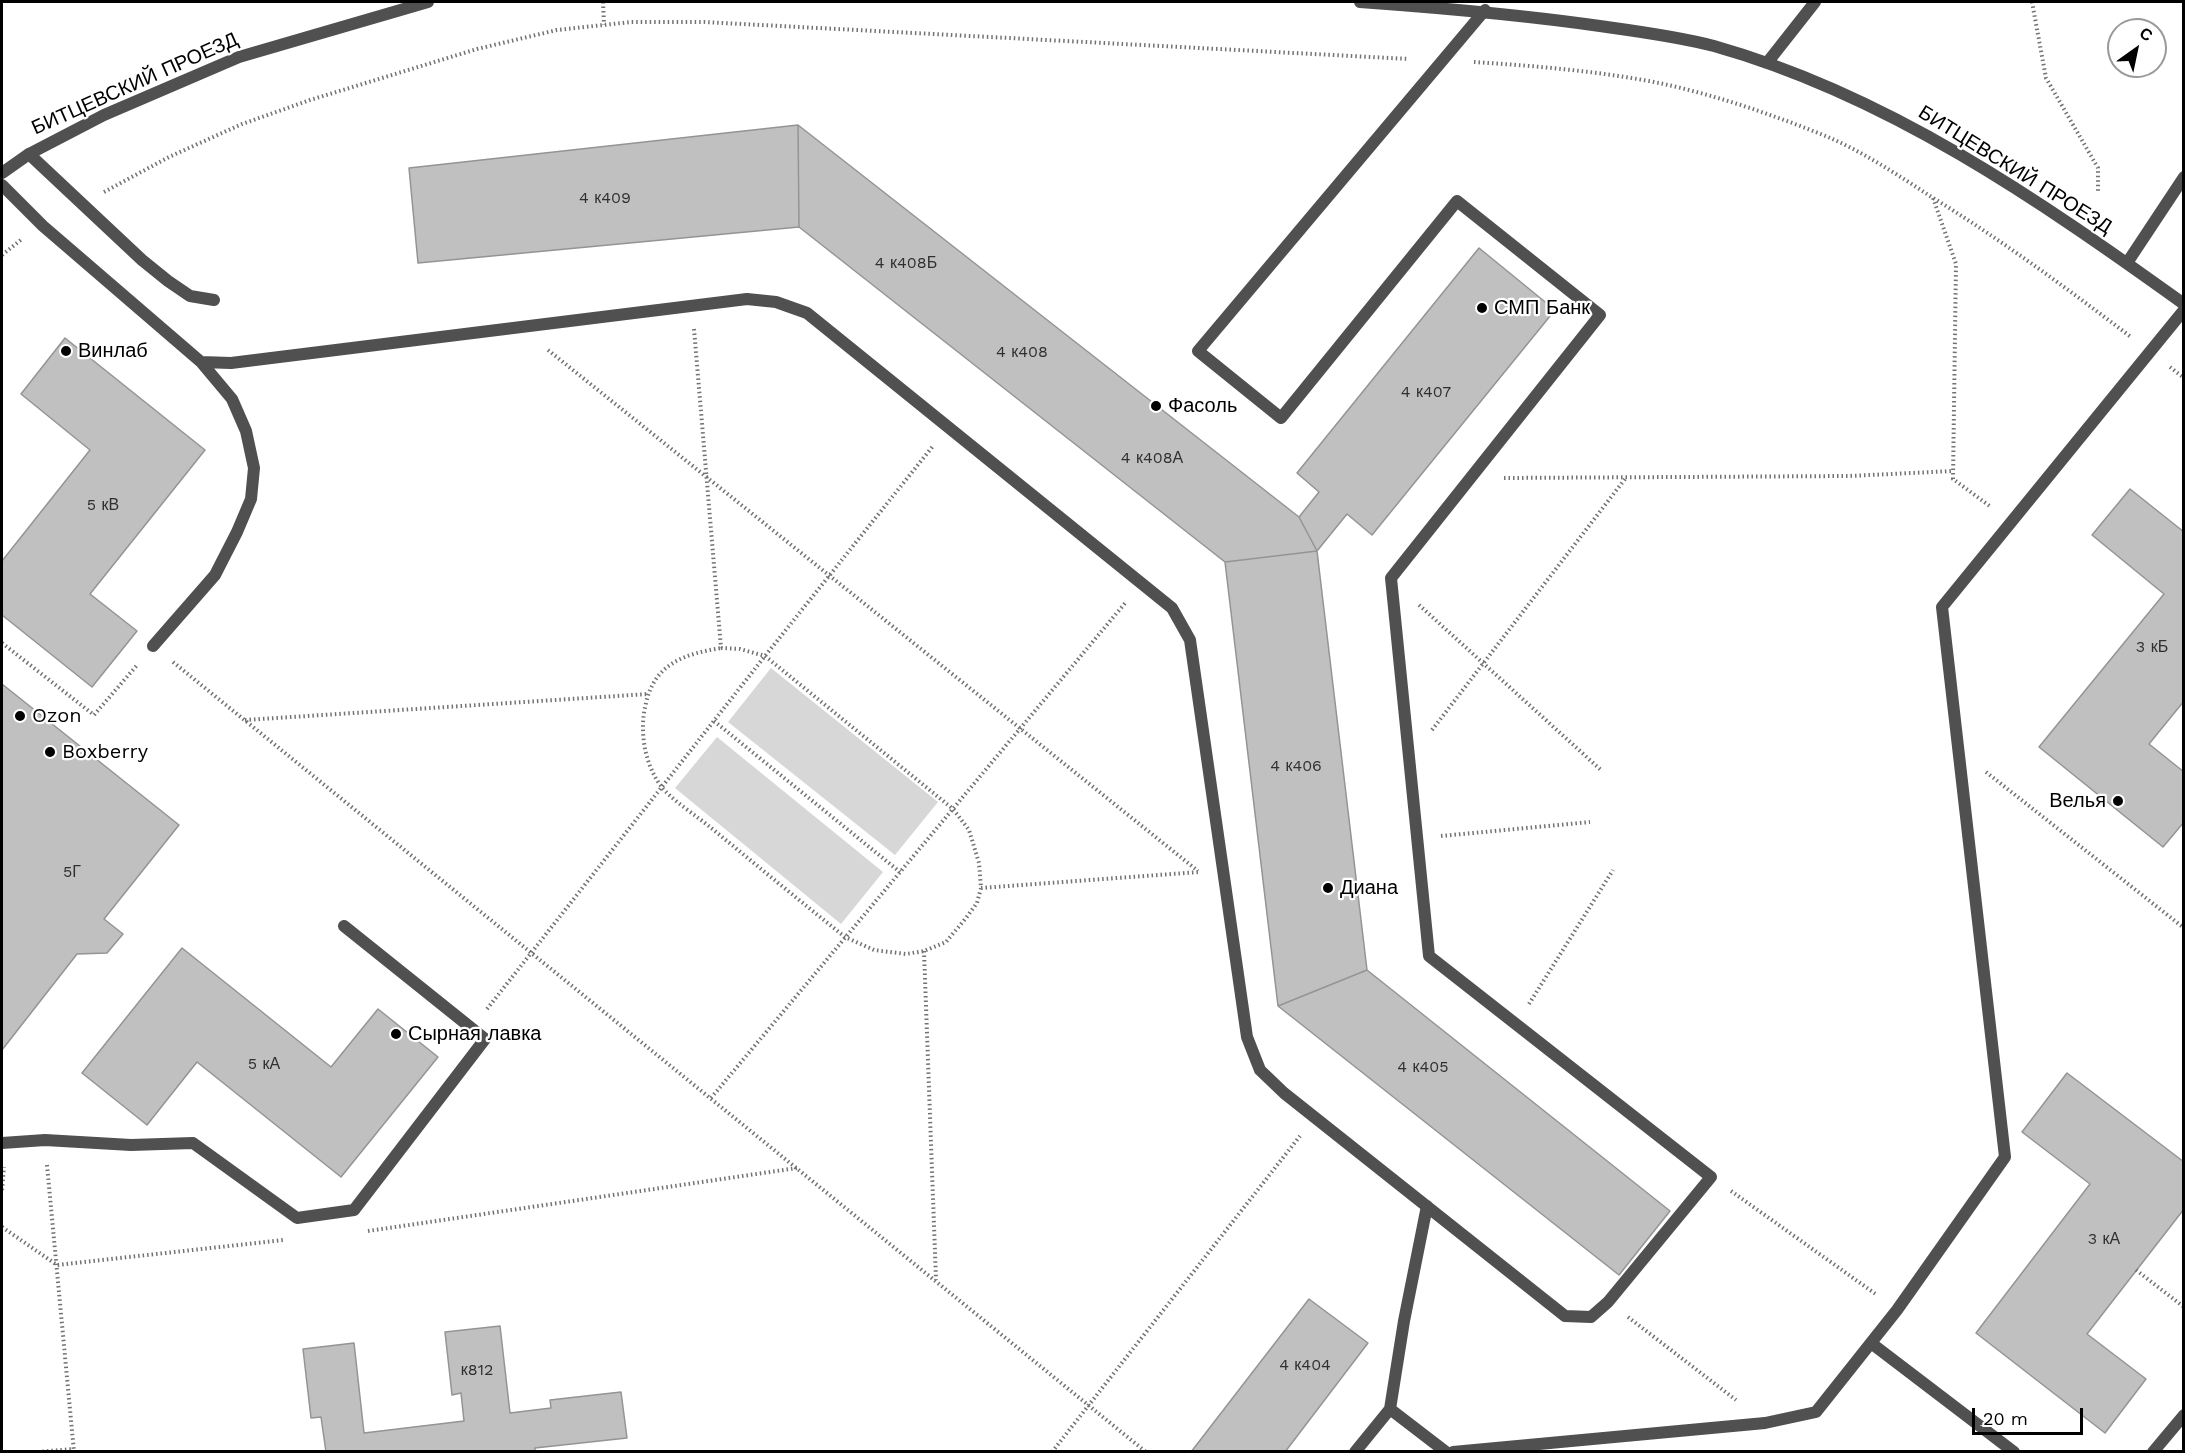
<!DOCTYPE html>
<html>
<head>
<meta charset="utf-8">
<style>
	body { margin:0 }
	#map { position:relative; width:2185px; height:1453px; overflow:hidden; background:#fff; font-family:"Work Sans",sans-serif }
	canvas { display:block }
	.frame { position:absolute; inset:0; border:3px solid #000; pointer-events:none }
	.north { position:absolute; left:2107px; top:18px; width:60px; height:60px; box-sizing:border-box; background:#fff; border:2px solid #999; border-radius:50%; rotate:33deg; font-size:16px; font-weight:700; line-height:24px; text-align:center; color:#000 }
	.north::after { content:''; display:block; margin:auto; width:21px; height:27px; background:#000; clip-path:polygon(50% 0,100% 100%,50% 72%,0 100%) }
	.scale { position:absolute; left:1972px; top:1408px; width:111px; height:27px; box-sizing:border-box; border:3px solid #000; border-top:0; padding-left:8px; font-size:18px; line-height:21px; white-space:nowrap; color:#000; -webkit-text-stroke:4px #fff; paint-order:stroke }
</style>
</head>
<body>
<div id="map">
<canvas width="2185" height="1453"></canvas>
<div class="frame"></div>
<div class="north">С</div>
<div class="scale">20 m</div>
</div>
<script>
const context = document.querySelector('canvas').getContext('2d');
context.lineJoin = 'round';
function fillPath(path, color) { context.fillStyle = color; context.fill(path, 'evenodd'); }
function strokePath(path, color, width, dash) { context.strokeStyle = color; context.lineWidth = width; context.lineCap = dash ? 'butt' : 'round'; context.setLineDash(dash || []); context.stroke(path); }
function label(font, color, halo, rows, align = 'center') {
  context.font = font + ' "Work Sans",sans-serif'; context.lineWidth = 4.5; context.setLineDash([]); context.textBaseline = 'middle'; context.strokeStyle = halo; context.fillStyle = color; for (const [text, x, y, turn = 0] of rows) {
    context.save(); context.translate(x, y); context.rotate((+turn || 0) * Math.PI / 180); context.textAlign = isNaN(turn) ? turn : align; if (halo) context.strokeText(text, 0, 0); context.fillText(text, 0, 0); context.restore();
  }
}
fillPath(new Path2D(`
	M771,668L938,802L895,855L728,722Z
	M717,737L883,872L841,924L675,788Z`), '#d7d7d7');
const building = new Path2D(`
	M798,125L1299,517L1317,551L1225,562L799,227Z
	M798,125L799,227L418,263L409,168Z
	M1479,248L1555,310L1372,535L1347,514L1317,551L1299,517L1319,492L1297,473Z
	M65,338L205,450L90,594L137,631L92,687L2,615V561L90,450L21,394Z
	M2130,489L2184,532V701L2149,744L2184,772V822L2163,847L2039,747L2164,594L2092,535Z
	M1317,551L1367,970L1278,1006L1225,562Z
	M2,684L179,825L104,919L123,934L107,953L77,954L2,1050Z
	M182,948L331,1067L378,1009L438,1057L341,1177L197,1062L147,1125L82,1073Z
	M1367,970L1670,1211L1619,1275L1278,1006Z
	M2067,1073L2184,1162V1209L2087,1334L2146,1379L2105,1433L1976,1333L2090,1184L2022,1132Z
	M1309,1299L1368,1343L1285,1452H1191Z
	M500,1326L510,1413L551,1408L550,1400L621,1392L627,1438L535,1448V1452H326L321,1417L311,1418L303,1349L354,1343L364,1433L464,1421L461,1393L452,1395L445,1332Z`);
fillPath(building, '#c0c0c0');
strokePath(building, '#949494', 1.5);
strokePath(new Path2D(`
	M603,2L604,25
	M2032,2L2046,78L2098,168V193
	M1474,62C1536,66 1598,71 1659,83C1716,95 1774,115 1828,137C1863,152 1898,175 1930,196C2000,239 2065,287 2131,337
	M104,192L169,157L242,124L310,100L477,49L557,30L631,22H704L1409,59
	M1933,198L1956,264L1953,479L1991,507
	M2,255L22,239
	M694,329L721,648
	M548,350L1198,871
	M2170,367L2184,378
	M1504,478L1849,476L1953,471
	M1419,605L1601,770
	M2,643L94,715L138,664
	M721,648L740,649L765,656L953,809L969,830L979,863L981,888L977,903L966,918L946,942L924,951L906,954L874,950L845,937C800,901 755,864 710,827C698,817 669,798 661,786C644,763 639,730 646,703C655,663 685,654 721,648Z
	M173,662L1146,1452
	M245,720L648,694
	M714,721L900,872
	M1432,730L1625,479
	M1986,772L2184,928
	M1441,836L1590,822
	M981,888L1199,872
	M924,951L936,1280
	M1529,1004L1613,870
	M487,1009L765,656L933,446
	M711,1098L1126,602
	M47,1165L74,1452
	M2,1190L4,1167
	M1731,1191L1877,1295
	M2,1227L57,1265L283,1240
	M368,1231L797,1168
	M2136,1270L2184,1307
	M1628,1317L1736,1400
	M38,1452L73,1449
	M1052,1452L1300,1136`), '#727272', 4, [1.5, 3]);
strokePath(new Path2D(`
	M29,154L142,260L168,281L190,296L214,300
	M2,185L43,226L201,362L232,399L246,431L254,468L251,499L237,532L215,575L153,646
	M2127,263L2184,177
	M201,362L231,363L747,299L776,302L807,313L1172,608L1190,640L1247,1037L1260,1070L1284,1093L1565,1316L1591,1317L1608,1302L1711,1177L1429,956L1391,578L1600,315L1457,201L1281,418L1198,351L1485,10
	M2,1143L45,1140L131,1145L193,1143L297,1218L354,1210L485,1039L344,926
	M1427,1206L1404,1321L1390,1409L1446,1452
	M1871,1343L2014,1452
	M1355,1452L1390,1409
	M1453,1452L1765,1423L1816,1412L1897,1310L2005,1157L1942,607L2184,310
	M2153,1452L2184,1415`), '#505050', 12);
strokePath(new Path2D(`
	M1360,2C1443,8 1525,15 1607,27C1643,32 1680,37 1714,46C1888,95 2039,200 2184,304
	M1767,63L1815,2
	M2,173L29,154L104,115L239,57L428,2`), '#505050', 12);
for (const [x, y, r, color] of [
	[1482,308,6,"#000"],
	[66,351,6,"#000"],
	[1156,406,6,"#000"],
	[20,716,6,"#000"],
	[50,752,6,"#000"],
	[2118,801,6,"#000"],
	[1328,888,6,"#000"],
	[396,1034,6,"#000"]
]) { const dot = new Path2D(); dot.arc(x, y, r, 0, 2 * Math.PI); context.fillStyle = color; context.fill(dot); strokePath(dot, '#fff', 2); }
label('16px', '#303030', null, [
	["4 к409",605,198],
	["4 к408Б",906,263],
	["4 к408",1022,352],
	["4 к407",1426,392],
	["4 к408А",1152,458],
	["5 кВ",103,505],
	["3 кБ",2152,647],
	["4 к406",1296,766],
	["5Г",72,872],
	["5 кА",264,1064],
	["4 к405",1423,1067],
	["3 кА",2104,1239],
	["4 к404",1305,1365],
	["к812",477,1370]
]);
label('20px', '#000', '#fff', [
	["БИТЦЕВСКИЙ ПРОЕЗД",135,84,-24],
	["БИТЦЕВСКИЙ ПРОЕЗД",2015,170,32]
]);
label('20px', '#000', '#fff', [
	["СМП Банк",1494,308],
	["Винлаб",78,351],
	["Фасоль",1168,406],
	["Ozon",32,716],
	["Boxberry",62,752],
	["Велья",2106,801,"right"],
	["Диана",1340,888],
	["Сырная лавка",408,1034]
], 'left');
</script>
</body>
</html>
